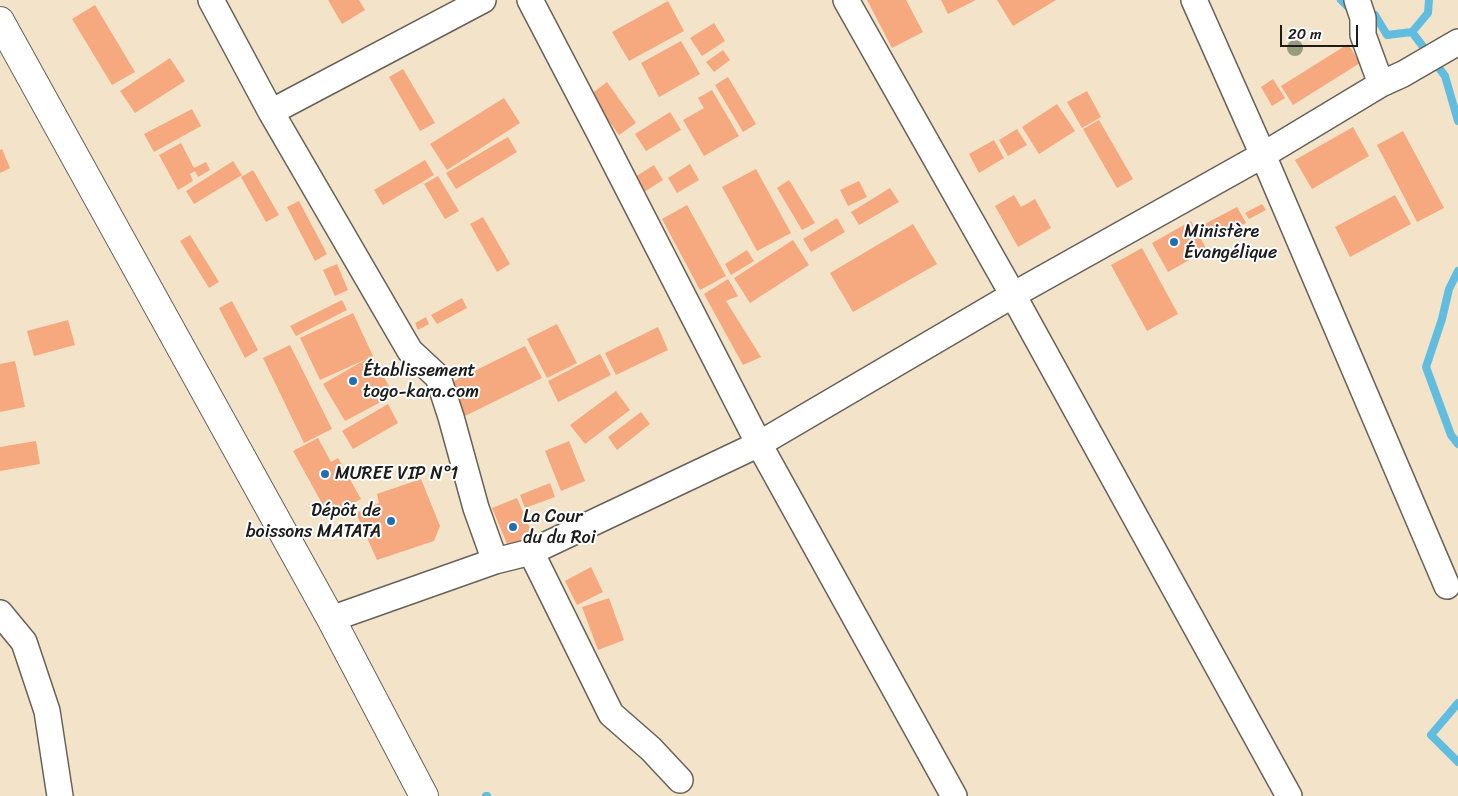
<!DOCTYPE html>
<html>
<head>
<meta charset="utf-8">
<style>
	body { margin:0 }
	#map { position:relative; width:1458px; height:796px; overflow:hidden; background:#f3e3c9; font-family:Sriracha,sans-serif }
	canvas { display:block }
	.scale { position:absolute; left:1280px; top:25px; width:78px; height:22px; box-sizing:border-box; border:2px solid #1c1c1c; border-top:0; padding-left:6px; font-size:15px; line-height:18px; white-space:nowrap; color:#1c1c1c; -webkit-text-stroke:4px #fff; paint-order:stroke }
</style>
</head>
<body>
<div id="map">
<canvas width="1458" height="796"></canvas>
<div class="scale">20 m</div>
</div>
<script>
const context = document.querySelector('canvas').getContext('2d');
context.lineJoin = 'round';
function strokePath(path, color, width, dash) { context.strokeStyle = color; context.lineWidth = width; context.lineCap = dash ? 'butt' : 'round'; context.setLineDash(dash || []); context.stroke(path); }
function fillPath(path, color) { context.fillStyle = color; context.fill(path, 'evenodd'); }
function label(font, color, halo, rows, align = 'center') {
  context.font = font + ' Sriracha,sans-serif'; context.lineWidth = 4; context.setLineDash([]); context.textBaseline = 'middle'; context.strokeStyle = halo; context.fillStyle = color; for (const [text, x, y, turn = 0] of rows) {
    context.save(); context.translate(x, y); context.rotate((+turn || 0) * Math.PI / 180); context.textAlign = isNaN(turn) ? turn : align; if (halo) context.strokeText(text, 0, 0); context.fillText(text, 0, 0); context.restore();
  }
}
strokePath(new Path2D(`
	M1341,0L1352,11
	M1368,14L1375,15L1387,35L1412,32
	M1412,32L1445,76L1458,121
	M1412,32L1428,13L1429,0
	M1458,271L1449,289L1442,319L1426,367L1451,435L1458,444
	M1458,703L1431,735L1458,762
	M486,796H487`), '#61bddf', 8);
fillPath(new Path2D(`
	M328,0H359L365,10L342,24Z
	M867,0H906L923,32L892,48Z
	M941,0H976L948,14Z
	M997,0H1056L1013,26Z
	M668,1L684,31L629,61L612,32Z
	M95,5L135,72L112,85L72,19Z
	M714,23L725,41L702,56L690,38Z
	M681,41L700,74L659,97L641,63Z
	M1348,44L1360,63L1293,105L1281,86Z
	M723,50L730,60L714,72L706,62Z
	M170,58L185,81L135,113L120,91Z
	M403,69L435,123L420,131L389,77Z
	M728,77L756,124L743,132L715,85Z
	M1273,79L1285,98L1272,106L1261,87Z
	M607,82L636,123L619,135L590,95Z
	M712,90L739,136L704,156L683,120L704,108L698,98Z
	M1087,91L1101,117L1082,128L1067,102Z
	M504,98L520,123L447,170L430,144Z
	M1057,104L1075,131L1039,154L1022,127Z
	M192,109L201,126L154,152L144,134Z
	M670,112L681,130L646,151L635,134Z
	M1099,120L1133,179L1117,188L1083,129Z
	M1353,127L1369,156L1312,189L1295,160Z
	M1017,129L1027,145L1008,156L999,140Z
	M1403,131L1444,208L1417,222L1377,145Z
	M508,137L517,152L456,189L446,173Z
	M994,140L1004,158L979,173L969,154Z
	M181,143L194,168L206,162L210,170L198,177L195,171L190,174L193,181L178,190L159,155Z
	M2,149L10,168L0,173V150Z
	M425,160L434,175L383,205L374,190Z
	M233,161L242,175L194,204L186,191Z
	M690,164L699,180L677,193L668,178Z
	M654,165L663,180L644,192L635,177Z
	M756,169L791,233L757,251L722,187Z
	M253,170L279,215L266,222L241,177Z
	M438,176L459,211L445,219L424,184Z
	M789,180L815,223L802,230L777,188Z
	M859,181L867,197L848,206L840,190Z
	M890,188L899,202L859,225L851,212Z
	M1014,195L1021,207L1035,199L1051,228L1018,247L995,206Z
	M1395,195L1411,224L1350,257L1335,227Z
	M299,201L327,254L315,261L287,207Z
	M1262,204L1266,210L1249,219L1245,213Z
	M687,205L726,276L700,290L662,219Z
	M1237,207L1246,223L1215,240L1211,233L1207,236L1201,226Z
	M483,217L510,264L497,272L470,224Z
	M837,218L845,232L811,252L803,239Z
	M1191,221L1207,250L1168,272L1152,243Z
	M913,224L937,264L853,312L830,273Z
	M190,235L219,282L209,288L180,241Z
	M793,240L809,265L750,303L734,278Z
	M1142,248L1178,314L1147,331L1111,265Z
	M747,250L754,261L731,275L725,264Z
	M337,264L348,290L335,296L323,270Z
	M728,279L738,296L726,301L761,357L743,365L704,294Z
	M462,298L467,308L437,324L431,315Z
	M342,300L347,310L296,336L290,326Z
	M232,301L258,350L245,358L219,308Z
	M353,313L373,356L320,380L300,338Z
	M426,317L429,324L418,330L415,323Z
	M68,320L75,345L34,356L27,331Z
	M557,324L577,363L547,378L527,339Z
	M658,327L668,350L616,375L605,353Z
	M290,345L332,429L304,443L263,358Z
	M525,346L542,378L463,417L446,385Z
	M600,354L611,375L558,402L548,381Z
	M372,356L394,395L345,421L323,384Z
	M15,361L25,407L0,412V364Z
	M616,391L630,410L585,444L570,425Z
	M388,404L398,423L353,449L342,431Z
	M641,412L650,424L617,450L608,437Z
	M318,438L331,462L338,458L361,499L329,516L293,451Z
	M36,441L40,464L0,471V447Z
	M569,441L585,481L561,491L545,451Z
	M421,479L440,526L434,541L377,560L356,513L379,503L377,494Z
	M550,483L555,497L525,508L520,495Z
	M517,498L533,535L508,546L492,508Z
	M591,567L603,592L577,605L565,581Z
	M609,598L624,640L598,650L582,607Z`), '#f6a97e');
const minor = new Path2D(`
	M211,0L271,112L410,351L438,377L451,417L476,508L495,561
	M530,0L600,134L759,444L954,796
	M846,0L1013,295L1289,796
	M1194,0L1263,155L1447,586
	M1357,0L1363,18V35L1381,84
	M271,112L483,0
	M531,552L611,714L651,749L680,780
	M0,613L24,642L47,711L60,796
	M331,619L495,561L531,552L759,444L1013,295L1263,155L1381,84L1403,74L1458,42`);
const highway = new Path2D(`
	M0,21L331,619L424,796`);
strokePath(minor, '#676259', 28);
strokePath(highway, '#676259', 30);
strokePath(minor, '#fff', 25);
strokePath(highway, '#fff', 28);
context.fillStyle = '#989c7e';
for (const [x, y] of [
	[1295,48]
]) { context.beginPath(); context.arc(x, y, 8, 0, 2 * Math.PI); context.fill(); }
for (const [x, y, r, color] of [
	[1174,242,5,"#1f6fb2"],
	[353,381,5,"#1f6fb2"],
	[325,474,5,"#1f6fb2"],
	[391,521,5,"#1f6fb2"],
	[513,527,5,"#1f6fb2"]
]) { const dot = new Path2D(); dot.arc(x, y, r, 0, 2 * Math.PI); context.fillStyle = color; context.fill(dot); strokePath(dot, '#fff', 2); }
label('18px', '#1c1c1c', '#fff', [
	["Ministère",1184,232],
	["Évangélique",1184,253],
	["Établissement",363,371],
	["togo-kara.com",363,392],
	["MUREE VIP N°1",335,474],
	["Dépôt de",381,511,"right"],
	["boissons MATATA",381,532,"right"],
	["La Cour",523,517],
	["du du Roi",523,538]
], 'left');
</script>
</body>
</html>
